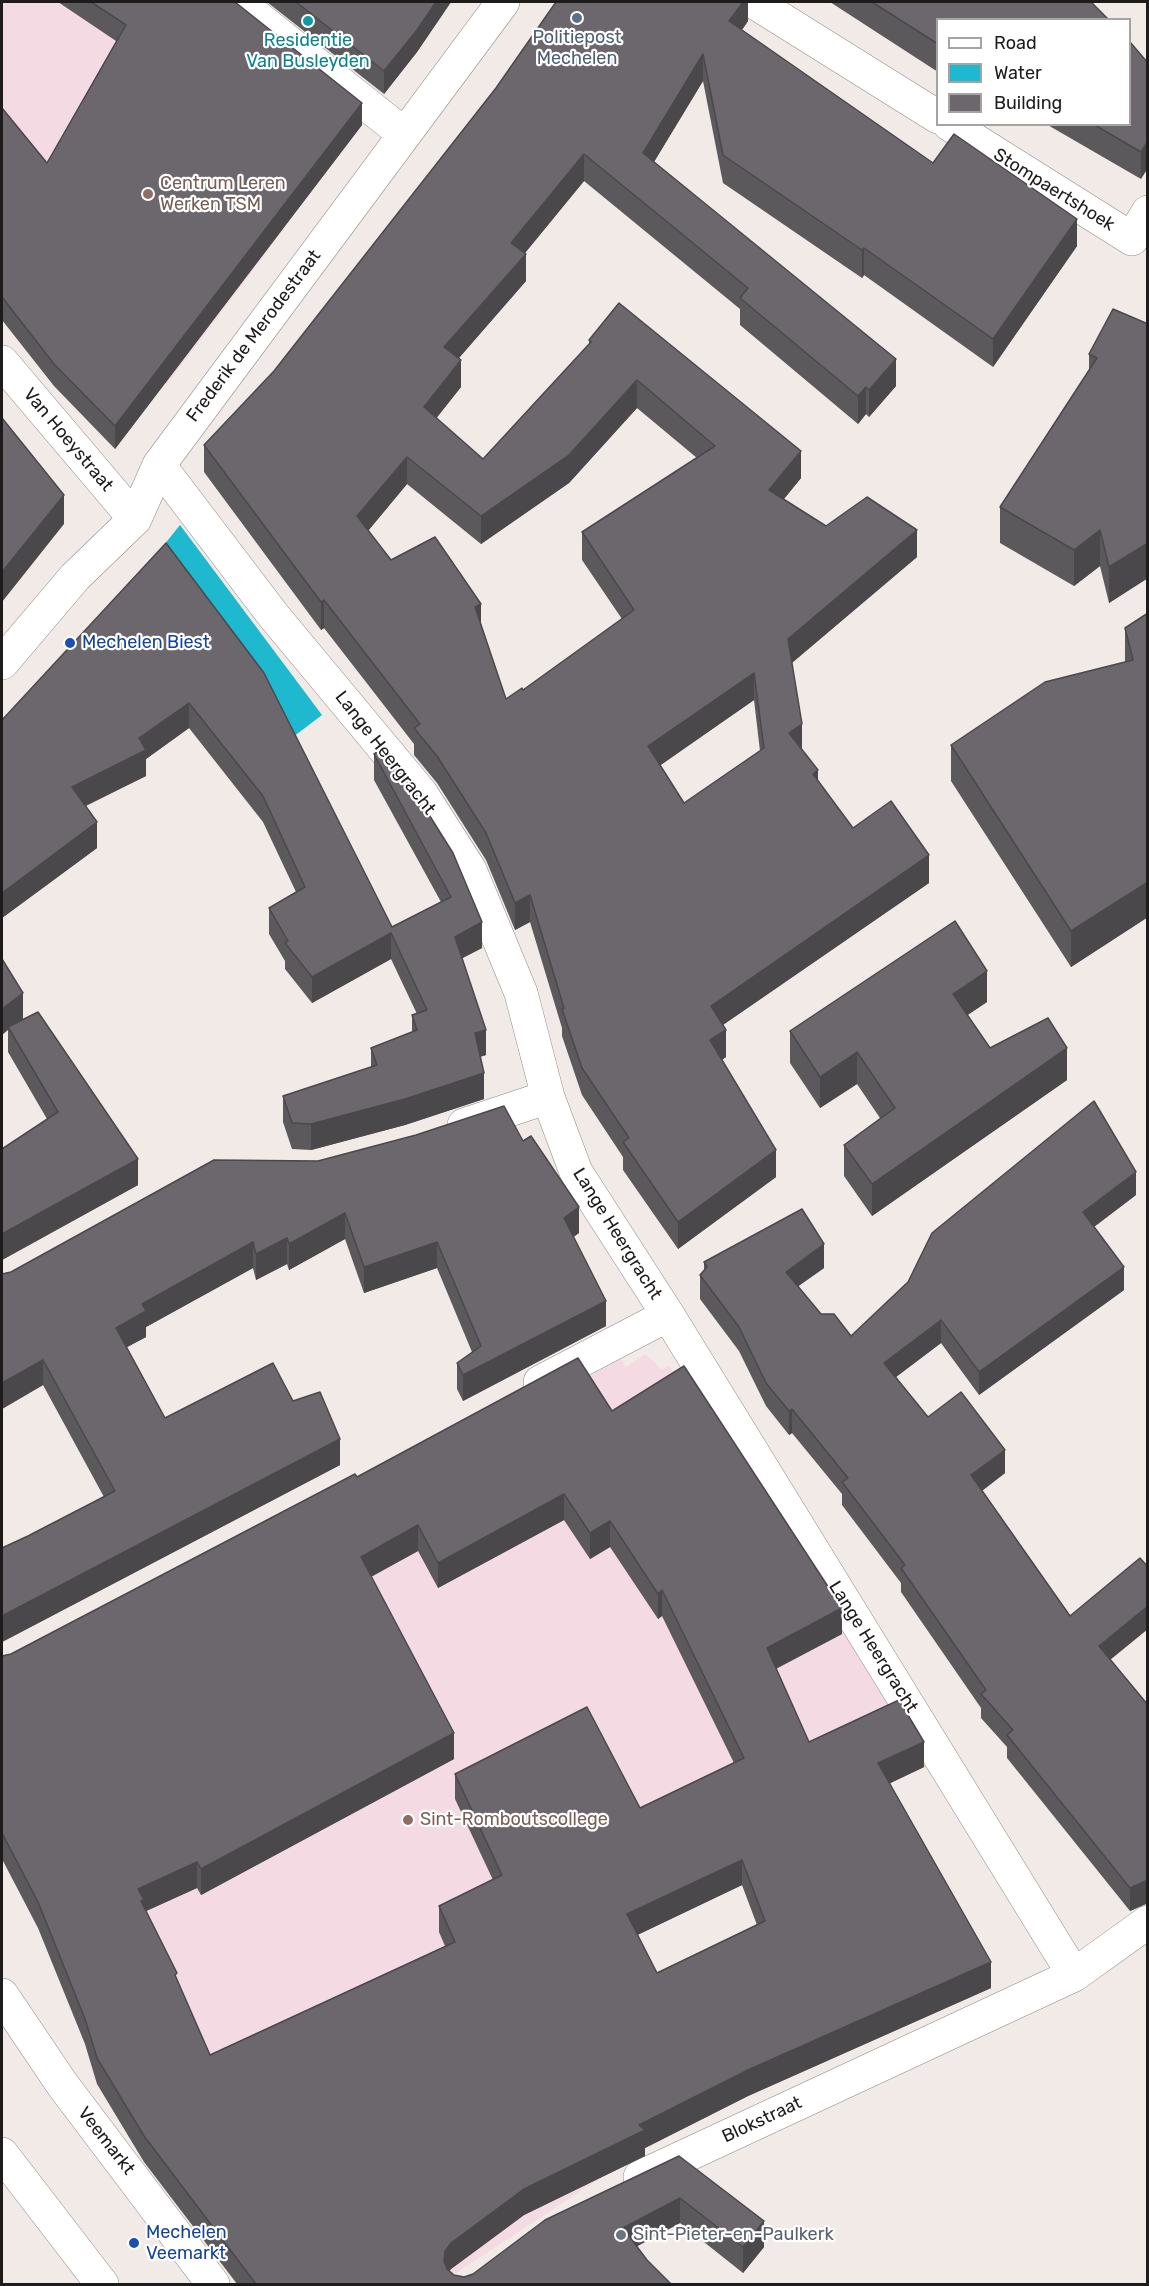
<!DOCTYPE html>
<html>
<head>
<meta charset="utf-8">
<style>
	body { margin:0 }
	#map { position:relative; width:1149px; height:2286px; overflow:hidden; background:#f1eae6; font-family:Rubik,sans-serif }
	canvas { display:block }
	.frame { position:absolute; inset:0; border:3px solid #1e1c1a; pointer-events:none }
	.legend { position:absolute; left:936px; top:18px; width:195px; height:108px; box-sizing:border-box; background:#fff; border:2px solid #a5a4a3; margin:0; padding:8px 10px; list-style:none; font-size:18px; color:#1e1c1a }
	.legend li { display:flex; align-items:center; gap:12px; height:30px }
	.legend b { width:30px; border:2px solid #a5a4a3 }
</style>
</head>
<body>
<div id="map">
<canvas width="1149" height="2286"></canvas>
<div class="frame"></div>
<ul class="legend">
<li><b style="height:8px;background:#fff"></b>Road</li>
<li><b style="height:16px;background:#1eb9cf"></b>Water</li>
<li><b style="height:16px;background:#6b676c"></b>Building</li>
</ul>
</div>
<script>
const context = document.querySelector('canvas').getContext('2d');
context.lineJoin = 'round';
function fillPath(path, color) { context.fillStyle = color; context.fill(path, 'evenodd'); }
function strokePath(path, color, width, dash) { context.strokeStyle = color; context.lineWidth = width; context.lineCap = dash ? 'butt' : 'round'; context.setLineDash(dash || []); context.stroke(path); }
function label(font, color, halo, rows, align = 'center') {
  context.font = font + ' Rubik,sans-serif'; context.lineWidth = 4.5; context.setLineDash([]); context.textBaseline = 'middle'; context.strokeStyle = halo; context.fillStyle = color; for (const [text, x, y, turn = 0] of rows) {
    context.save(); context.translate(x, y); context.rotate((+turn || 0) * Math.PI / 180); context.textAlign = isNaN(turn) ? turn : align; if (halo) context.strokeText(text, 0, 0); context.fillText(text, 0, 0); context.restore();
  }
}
fillPath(new Path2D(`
	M2,2H58L126,48L194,159L284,229L167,384L108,319L2,320Z
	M645,1354L662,1370L669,1365L930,1765L879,1789L792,1862L628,1939L649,2146L441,2283L271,2106L147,2167L97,2084L85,2044L38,1928L2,1859V1795L292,1538L621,1359L626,1367Z`), '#f4dae3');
fillPath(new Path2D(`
	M180,525L322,715L293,737L155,556Z`), '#1eb9cf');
const minor = new Path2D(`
	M238,2L404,134
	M754,2L938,117
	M949,124L1132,239L1148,212
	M2,362L135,519
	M159,465L273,615L421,793L470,870L521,993L548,1097L576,1172L668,1315L1074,1975
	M2,663L75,577L135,519L159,465L503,2
	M464,1125L548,1097
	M540,1382L668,1315
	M2,1995L62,2084L213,2284
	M2,2154L102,2284
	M640,2177L1074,1975L1148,1922`);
strokePath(minor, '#908a86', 34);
strokePath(minor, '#fff', 33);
fillPath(new Path2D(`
	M58,2H235L362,125L115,449L54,386L2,320V108L47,163L116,41Z
	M267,2H451L417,52L384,94Z
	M748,2V21L742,30L933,163L1077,246L993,367L864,275L862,278L723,183L703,81L654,162L896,386L869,417L866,414L858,424L740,325V309L584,181L525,253L526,281L459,358L461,387L436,418L483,459L589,344V340L801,478L784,499L826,526L917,557L792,663L802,749L818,781L853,828L929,883L723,1025L726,1057L722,1060L776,1177L678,1249L623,1170V1157L582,1095L562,1036V1028L530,922L515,930L486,860L437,783L414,755V744L324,628L321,630L204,472V445ZM637,408L697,458L582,532V560L622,619L523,690L506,699L481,624L391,560L368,531L407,484L481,544L569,483ZM754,700L760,751L684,803L660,765Z
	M830,2H1091L938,20V72Z
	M1148,63L1141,179L1046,124H1130Z
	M1148,324V578L1109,603L1100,566L1074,586L1000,543V507L1089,370V354Z
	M166,543L392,927L441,902L374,780V754L482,948L462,958L486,1055L480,1057L484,1099L405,1125L311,1150L292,1149L283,1122V1096L371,1067V1048L412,1032V1015L417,1014L391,959L312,1003L285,969V961L269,934V908L296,892L263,822L189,728L146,759V776L86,806L97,848L2,918Z
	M1148,613V917L1071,967L951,781V745L1125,662V628Z
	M2,959L23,1019L138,1185L2,1260V1149L47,1119L8,1052V1030Z
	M987,1002L967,1015L990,1048L1067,1080L872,1216L844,1176V1145L880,1118L857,1084L820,1108L790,1063V1031Z
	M523,1141L579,1233L573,1237L606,1326L463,1401L457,1389V1363L472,1352L437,1268L364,1293L345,1239L289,1270L287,1264L256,1280L253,1268L146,1327V1337L127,1347L165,1418L293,1401L340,1465L2,1642V1548L28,1536L104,1497L43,1385L2,1409V1274L11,1272L318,1161Z
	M1136,1195L1094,1227L1124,1290L979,1395L941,1343L896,1377L928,1417L1005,1473L982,1491L1070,1616L1110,1660L1148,1705V1903L1130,1911L1007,1758V1747L981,1718V1708L901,1592V1583L842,1505V1494L792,1433L789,1435L766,1406L739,1351L700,1299V1275L704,1271V1262L824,1268L798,1286L821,1314L851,1336Z
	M612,1411L842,1634L776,1669L809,1742L924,1767L890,1783L991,1988L748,2096L645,2148V2156L524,2215L451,2269L449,2271L454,2275L464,2277L473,2274L679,2156L764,2247L743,2273L680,2223L637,2246L647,2260L671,2284H237L144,2162L97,2084L85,2044L38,1928L2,1859V1656L11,1654L357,1477ZM564,1520L590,1559L610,1547L658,1619L662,1616L734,1763L640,1808L455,1774V1799L493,1880L439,1906V1932L445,1946L210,2055L146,1911L197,1888L201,1895L454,1759L371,1577L418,1551L438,1588ZM742,1885L757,1925L657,1973L637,1935Z`), '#5c595d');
fillPath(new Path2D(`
	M436,2H451L417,52L384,94V71Z
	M743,2H748V21L729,48V21Z
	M703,54V81L643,180V153Z
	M362,103V125L115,449V426Z
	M1148,141V168L1141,179V152Z
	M584,154V181L511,270V243Z
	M1077,219V246L993,367V339Z
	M864,248V275L862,278V250Z
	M526,254V281L444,375V347Z
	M896,359V386L869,417V390Z
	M461,360V387L424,434V407Z
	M637,380V408L569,483L481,544V516Z
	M866,387V414L858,424V396Z
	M801,451V478L769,517V490Z
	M407,457V484L357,544V516Z
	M64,495V524L2,602V572Z
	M917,530V557L788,666V639Z
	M1100,530V566L1074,586V550Z
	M1148,543V578L1109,603V567Z
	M324,600V628L321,630V602Z
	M481,604V631L475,607Z
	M754,673V700L648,774V746Z
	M189,703V728L146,759V776L72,812V787Z
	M802,724V752L789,733Z
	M818,770V797L813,774Z
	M97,822V848L2,918V893Z
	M929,855V883L711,1033V1006Z
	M1148,882V917L1071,967V931Z
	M530,895V922L515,930V903Z
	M482,922V948L455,962V937Z
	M391,933V959L312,1003V977Z
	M987,971V1002L953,1025V994Z
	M23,993V1019L8,1027V1030L2,1035V1009Z
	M486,1030V1055L475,1058V1033Z
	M726,1030V1057L710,1067V1040Z
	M1067,1048V1080L872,1216V1184Z
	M857,1052V1084L820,1108V1077Z
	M484,1073V1099L405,1125L311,1150V1124Z
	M776,1150V1177L678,1249V1222Z
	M138,1159V1185L2,1260V1234Z
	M1136,1172V1195L1083,1235V1212Z
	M579,1207V1233L564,1244V1218Z
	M345,1213V1239L289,1270V1244Z
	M287,1238V1264L256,1280V1254Z
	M253,1242V1268L146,1327V1337L116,1353V1328L142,1304Z
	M437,1242V1268L364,1293V1267Z
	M824,1244V1268L786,1295V1272Z
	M1124,1267V1290L979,1395V1372Z
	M606,1301V1326L463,1401V1375Z
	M941,1320V1343L884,1386V1363Z
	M43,1360V1385L2,1409V1383Z
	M792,1409V1433L789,1435V1411Z
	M340,1439V1465L2,1642V1616Z
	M1005,1450V1473L971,1499V1475Z
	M564,1494V1520L438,1588V1563Z
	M610,1521V1547L590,1559V1533Z
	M418,1525V1551L361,1582V1557Z
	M662,1590V1616L658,1619V1594Z
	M1148,1606V1629L1099,1669V1646Z
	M842,1608V1634L767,1673V1648Z
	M454,1733V1759L201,1895V1869Z
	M924,1742V1767L878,1789V1763Z
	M742,1860V1885L627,1940V1914Z
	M197,1862V1888L144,1912L138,1889Z
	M1148,1880V1903L1130,1911V1888Z
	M991,1962V1988L748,2096L645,2148V2156L524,2215L451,2269L445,2277L444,2261L445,2251L451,2243L524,2189L639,2125L748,2070Z
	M680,2198V2223L623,2254V2228Z
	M764,2221V2247L743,2273V2247Z`), '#4b484c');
const building = new Path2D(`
	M91,2H235L362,103L115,426L54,364L2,297V108L47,163L126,25Z
	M296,2H436L417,30L384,71Z
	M556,2H743L729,21L933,163L954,134L1077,219L993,339L864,248L862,250L723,155L703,54L643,153L896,359L869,390L866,387L858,396L740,298L748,288L584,154L511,243L526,254L444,347L461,360L424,407L483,459L591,342L589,340L619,303L801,451L769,490L826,526L867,497L917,530L788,639L802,724L789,733L818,770L813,774L853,828L891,801L929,855L711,1006L726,1030L710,1040L776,1150L678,1222L623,1142L629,1138L582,1068L562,1009L564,1008L530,895L515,903L486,833L437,756L414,728L420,724L324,600L321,602L204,445L274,371L496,88ZM637,380L715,446L582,532L634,610L523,690L522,688L506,699L475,607L481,604L435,537L391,560L357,516L407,457L481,516L569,455ZM754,673L764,748L684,803L648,746Z
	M872,2H1091L1109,20H938V44Z
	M1130,42L1148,63V141L1141,152L1093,124H1130Z
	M1113,309L1148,324V543L1109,567L1100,530L1074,550L1000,507L1097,358L1089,354Z
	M2,418L64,495L2,572Z
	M166,543L264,673L392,927L451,897L374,754L382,749L406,778L453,853L482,922L455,937L486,1030L475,1033L484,1073L405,1099L311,1124L292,1123L283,1096L377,1065L371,1048L417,1030L412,1015L427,1010L391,933L312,977L285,943L288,941L269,908L305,887L263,796L189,703L139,738L146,750L72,787L97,822L2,893V720Z
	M1148,613V882L1071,931L951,745L1045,682L1133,660L1125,628Z
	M955,921L987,971L953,994L990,1048L1048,1018L1067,1048L872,1184L844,1145L895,1108L857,1052L820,1077L790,1031Z
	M2,959L23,993L2,1009Z
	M38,1012L138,1159L2,1234V1149L58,1112L8,1027Z
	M1094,1101L1136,1172L1083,1212L1124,1267L979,1372L941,1320L884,1363L928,1417L961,1392L1005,1450L971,1475L1070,1616L1140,1558L1148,1567V1606L1099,1646L1148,1705V1880L1130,1888L1007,1735L1013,1730L981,1694L986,1690L901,1568L905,1565L842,1482L848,1478L792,1409L789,1411L766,1383L739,1327L700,1275L707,1267L704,1262L802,1209L824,1244L786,1272L821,1314H834L851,1336L908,1282L932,1233Z
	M504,1106L523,1141L531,1136L579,1207L564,1218L606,1301L463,1375L457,1363L481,1346L437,1242L364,1267L345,1213L289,1244L287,1238L256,1254L253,1242L142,1304L146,1311L116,1328L165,1418L273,1363L293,1401L320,1392L340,1439L2,1616V1548L28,1536L115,1491L43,1360L2,1383V1274L11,1272L214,1160L318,1161L416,1135Z
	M578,1358L612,1411L684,1366L842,1608L767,1648L809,1742L899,1700L924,1742L878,1763L991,1962L748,2070L639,2125L645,2130L524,2189L451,2243L445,2251L444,2261L447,2269L454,2275L464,2277L473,2274L545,2220L679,2156L764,2221L743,2247L680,2198L623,2228L647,2260L671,2284H256L144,2136L97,2058L85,2019L38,1902L2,1833V1656L11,1654L355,1474L357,1477ZM564,1494L590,1533L610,1521L658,1594L662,1590L744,1758L640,1808L587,1707L455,1774L502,1875L439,1906L455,1942L210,2055L175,1975L177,1973L141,1901L144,1900L138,1889L197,1862L201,1869L454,1733L361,1557L418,1525L438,1563ZM742,1860L765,1921L657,1973L627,1914Z`);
fillPath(building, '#6b676c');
strokePath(building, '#4b484c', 1.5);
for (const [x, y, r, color] of [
	[577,18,6,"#5c6f8a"],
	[308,21,6,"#0f9aa8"],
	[148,194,6,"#8d6e63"],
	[70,643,6,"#1a4fb4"],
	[408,1820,6,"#8d6e63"],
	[621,2235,6,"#6b7280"],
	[134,2243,6,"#1a4fb4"]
]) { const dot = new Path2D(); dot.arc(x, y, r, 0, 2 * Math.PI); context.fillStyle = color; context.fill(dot); strokePath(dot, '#fff', 2); }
label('18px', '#4e5e75', '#fff', [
	["Politiepost",577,38],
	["Mechelen",577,59]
]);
label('18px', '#0d838f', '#fff', [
	["Residentie",308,41],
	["Van Busleyden",308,62]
]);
label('18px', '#785e54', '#fff', [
	["Centrum Leren",160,184],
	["Werken TSM",160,205],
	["Sint-Romboutscollege",420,1820]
], 'left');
label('18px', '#1e1c1a', '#fff', [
	["Stompaertshoek",1054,190,32],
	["Frederik de Merodestraat",254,336,-53],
	["Van Hoeystraat",68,440,50],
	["Lange Heergracht",385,753,52],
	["Lange Heergracht",617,1234,58],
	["Lange Heergracht",873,1647,58],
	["Blokstraat",762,2120,-25],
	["Veemarkt",106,2141,52]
]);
label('18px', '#164399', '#fff', [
	["Mechelen Biest",82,643],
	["Mechelen",146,2233],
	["Veemarkt",146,2254]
], 'left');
label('18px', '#5b616d', '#fff', [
	["Sint-Pieter-en-Paulkerk",633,2235]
], 'left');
</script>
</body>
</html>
